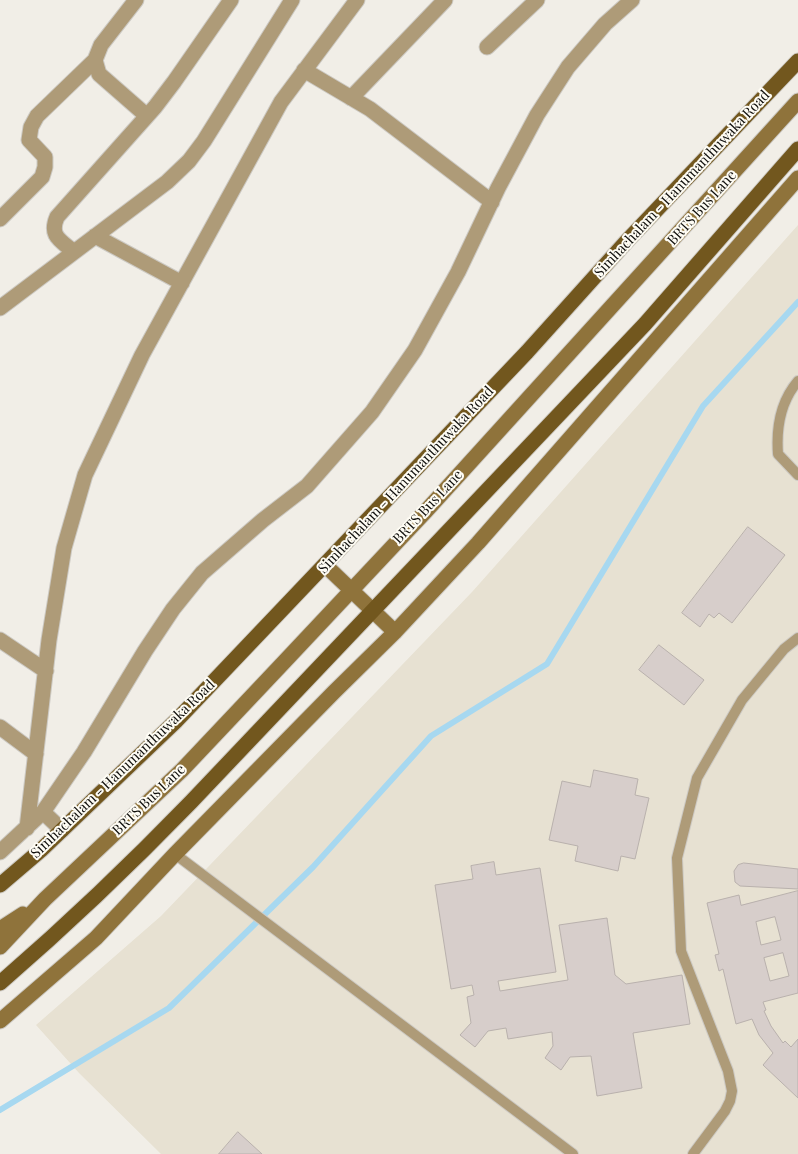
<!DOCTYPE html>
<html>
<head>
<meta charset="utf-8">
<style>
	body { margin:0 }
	canvas { display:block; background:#f1eee7 }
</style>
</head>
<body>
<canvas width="798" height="1154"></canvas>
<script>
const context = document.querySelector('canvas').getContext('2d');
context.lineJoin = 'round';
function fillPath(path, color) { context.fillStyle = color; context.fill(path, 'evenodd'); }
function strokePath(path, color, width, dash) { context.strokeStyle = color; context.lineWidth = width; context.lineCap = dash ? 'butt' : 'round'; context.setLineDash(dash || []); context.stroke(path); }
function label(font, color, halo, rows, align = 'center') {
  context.font = font + ' "Playfair Display",serif'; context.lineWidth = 4; context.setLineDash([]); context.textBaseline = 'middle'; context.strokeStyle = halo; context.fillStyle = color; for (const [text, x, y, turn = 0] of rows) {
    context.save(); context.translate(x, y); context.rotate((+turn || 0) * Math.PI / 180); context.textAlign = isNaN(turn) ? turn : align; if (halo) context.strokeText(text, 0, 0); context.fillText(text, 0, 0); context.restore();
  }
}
fillPath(new Path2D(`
	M798,225V1154H161L79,1073L36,1025L161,916L472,592Z`), '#e7e1d2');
strokePath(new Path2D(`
	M0,1110L169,1008L313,867L431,736L547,664L703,406L798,302`), '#a7d8f0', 6);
const building = new Path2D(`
	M748,527L785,555L732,623L719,613L714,618L709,614L700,627L682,613Z
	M659,645L704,680L684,705L639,670Z
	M594,770L638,779L635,795L649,798L635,859L621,856L618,871L575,861L578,846L549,840L562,781L590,787Z
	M494,862L496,875L540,868L556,972L498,981L500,991L568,980L559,925L607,918L615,975L626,984L682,975L690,1024L633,1033L642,1088L597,1096L591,1056L570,1057L561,1070L545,1058L553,1046L552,1032L508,1039L506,1028L488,1031L475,1047L460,1035L471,1023L467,997L474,995L472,985L451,989L435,885L473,879L471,866Z
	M744,863L798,869V889L740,886L735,882L734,871L738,865Z
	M798,891V993L763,1002L766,1010L764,1011L771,1026L783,1043L785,1041L791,1047L798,1039V1098L763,1065L773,1053L759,1035L752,1019L736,1024L723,969L719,971L715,955L719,954L707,903L739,895L741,905ZM775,917L781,940L761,945L756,922ZM783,953L789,976L770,981L764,958Z
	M238,1132L262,1154H219Z`);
fillPath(building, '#d7cecb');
strokePath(building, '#b9b1ad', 1);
const lane = new Path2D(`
	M798,381C780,402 776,427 778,454L798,475
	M175,854L573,1154
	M693,1154L725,1111L730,1101L732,1091L728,1071L681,951L677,858L697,778L742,700L784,649L798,638`);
const street = new Path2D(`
	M136,0L101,45L95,60L99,74L147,116
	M487,47L537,0
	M304,70L370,109L492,202
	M351,98L445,0
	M0,219L42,177L45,167V157L29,140L31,127L37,116L95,60
	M95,236L182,283
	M74,252C60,240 49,236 57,217L155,107L174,82L231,0
	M0,308L167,182L189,161L204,141L292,0
	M0,640L46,671
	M0,727L36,754
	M43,812L62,830
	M27,828L49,640L64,548L85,475L142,355L281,102L357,0
	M0,852L43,812L84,752L145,651L173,609L202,573L263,520L307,486L372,412L415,350L458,272L498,188L537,115L568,67L605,24L632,0`);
const secondary = new Path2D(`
	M325,565L395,632
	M0,929L23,914
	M0,947L45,899L182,770L285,661L426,511L798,101
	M0,1021L96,938L175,854L334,692L395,632L478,543L798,178`);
const primary = new Path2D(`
	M0,885L41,850L176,721L527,352L626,242L798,61
	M0,983C66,926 130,865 191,802L645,324L798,149`);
strokePath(lane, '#cdcac4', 12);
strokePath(street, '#cdcac4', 17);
strokePath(secondary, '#cdcac4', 17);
strokePath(primary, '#cdcac4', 17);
strokePath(lane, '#ae9b78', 10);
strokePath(street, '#ae9b78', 15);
strokePath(secondary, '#8f733b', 15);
strokePath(primary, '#72571e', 15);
label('14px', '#0f0e0b', '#fefcf4', [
	["Simhachalam - Hanumanthuwaka Road",682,184,-47],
	["BRTS Bus Lane",702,208,-48],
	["Simhachalam - Hanumanthuwaka Road",406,480,-47],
	["BRTS Bus Lane",428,507,-47],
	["Simhachalam - Hanumanthuwaka Road",123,769,-44],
	["BRTS Bus Lane",149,800,-44]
]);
</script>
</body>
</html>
